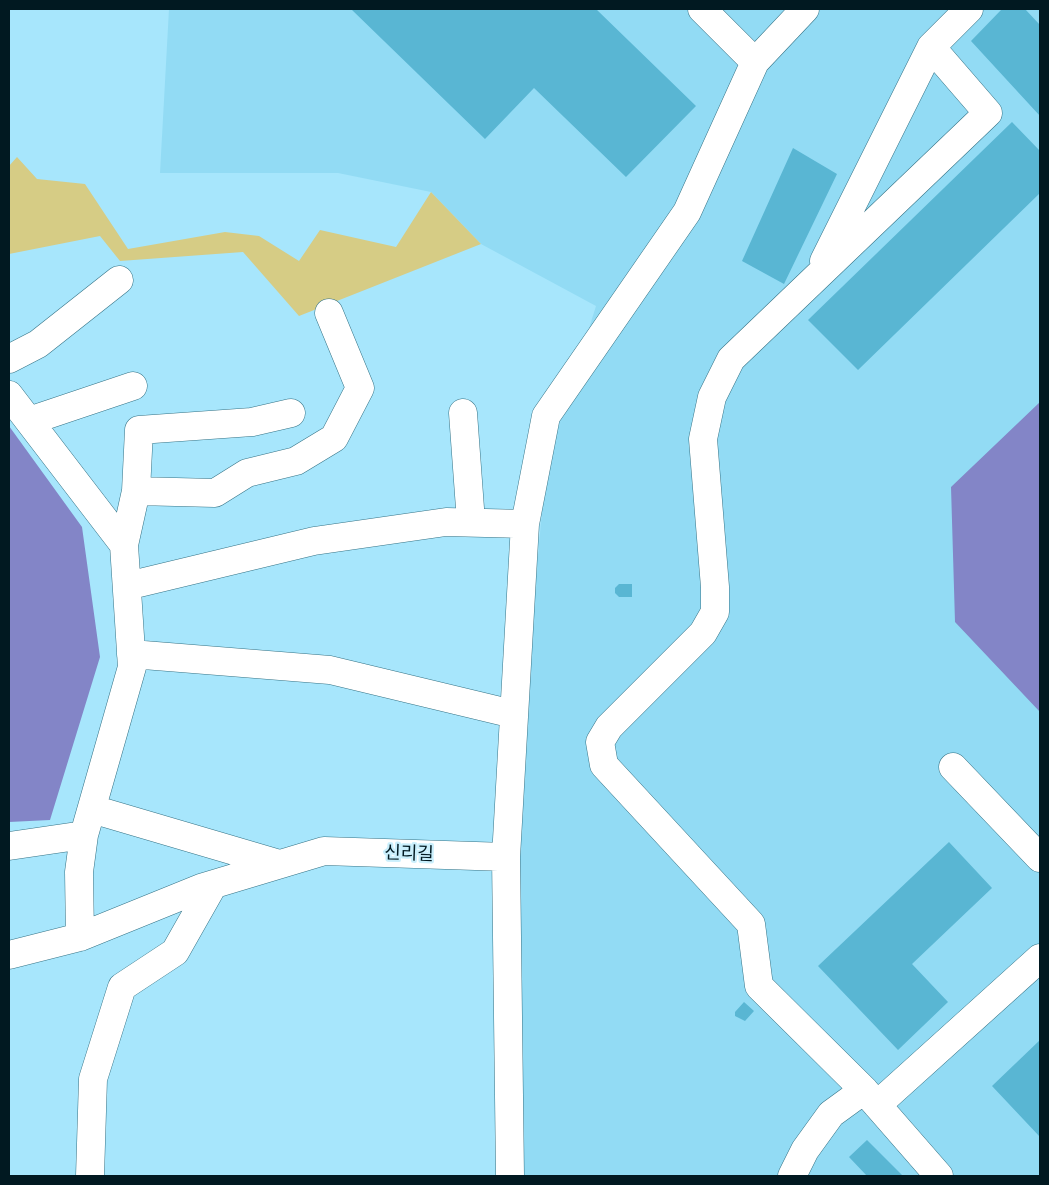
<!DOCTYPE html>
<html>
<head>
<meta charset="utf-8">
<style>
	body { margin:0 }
	#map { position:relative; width:1049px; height:1185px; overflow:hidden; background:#a7e6fc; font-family:"PT Serif",serif }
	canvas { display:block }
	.frame { position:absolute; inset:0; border:10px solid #011921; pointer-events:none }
</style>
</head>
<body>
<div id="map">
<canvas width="1049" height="1185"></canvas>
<div class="frame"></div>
</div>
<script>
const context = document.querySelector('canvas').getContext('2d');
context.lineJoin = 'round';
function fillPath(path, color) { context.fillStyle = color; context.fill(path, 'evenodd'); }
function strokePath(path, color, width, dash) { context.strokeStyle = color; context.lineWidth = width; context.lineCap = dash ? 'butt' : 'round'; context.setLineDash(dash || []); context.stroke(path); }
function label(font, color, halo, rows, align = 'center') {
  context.font = font + ' "PT Serif","Noto Sans KR",serif'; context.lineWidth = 4.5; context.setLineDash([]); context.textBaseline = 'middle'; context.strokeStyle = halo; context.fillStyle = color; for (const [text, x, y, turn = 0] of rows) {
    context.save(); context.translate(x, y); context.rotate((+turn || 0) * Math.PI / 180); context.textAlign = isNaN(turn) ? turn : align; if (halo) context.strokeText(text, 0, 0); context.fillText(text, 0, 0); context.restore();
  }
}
fillPath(new Path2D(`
	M169,9H1040V1176H509L524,710L546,467L596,306L481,244L431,192L338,173H160Z`), '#92dbf4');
fillPath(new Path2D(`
	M17,157L37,179L85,184L128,249L225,232L259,236L299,261L320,230L396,247L431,192L481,244L299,316L243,252L120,261L100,236L9,254V166Z`), '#d6cc85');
fillPath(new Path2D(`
	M1040,402V712L955,622L951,487Z
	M9,426L82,527L100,657L50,820L9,822Z`), '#8385c7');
fillPath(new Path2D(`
	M351,9H596L696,106L626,177L534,88L485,139Z
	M1002,9H1025L1040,25V116L971,41Z
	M1012,122L1040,151V193L858,370L808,320Z
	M793,148L837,174L784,284L742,261Z
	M619,584H632V597H619L615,593V588Z
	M949,842L992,888L912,964L948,1002L898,1050L818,966Z
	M744,1002L754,1011L745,1021L735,1016V1012Z
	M1040,1040V1137L992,1086Z
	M867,1140L903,1176H867L849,1157Z`), '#59b6d3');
const minor = new Path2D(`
	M755,62L805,9
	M824,261L931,47
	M9,359L38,344L119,280
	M9,395L124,545L132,667L84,835L9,846
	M463,413L471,522
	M29,421L133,386
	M136,491L215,493L247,473L296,461L334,438L360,388L329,313
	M124,545L136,491L139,430L252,422L291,413
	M127,586L314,541L446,522L525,524
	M131,654L330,670L513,714
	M953,767L1040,858
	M92,809L279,864
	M80,937L79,872L84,835
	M9,955L80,937L201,888L324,851L506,857
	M877,1105L1040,958
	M90,1176L93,1079L122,987L175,952L213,885
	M510,1176L506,857L525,524L546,416L687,212L755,62L702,9
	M792,1176L805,1150L831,1114L864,1090
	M939,1176L864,1090L759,986L751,924L604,765L600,742L609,727L703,633L715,612V587L703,439L712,397L731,359L988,113L931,47L969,9`);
strokePath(minor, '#357386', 29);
strokePath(minor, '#fff', 28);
label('18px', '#011921', '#caeffc', [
	["신리길",409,854,2]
]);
</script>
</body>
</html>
